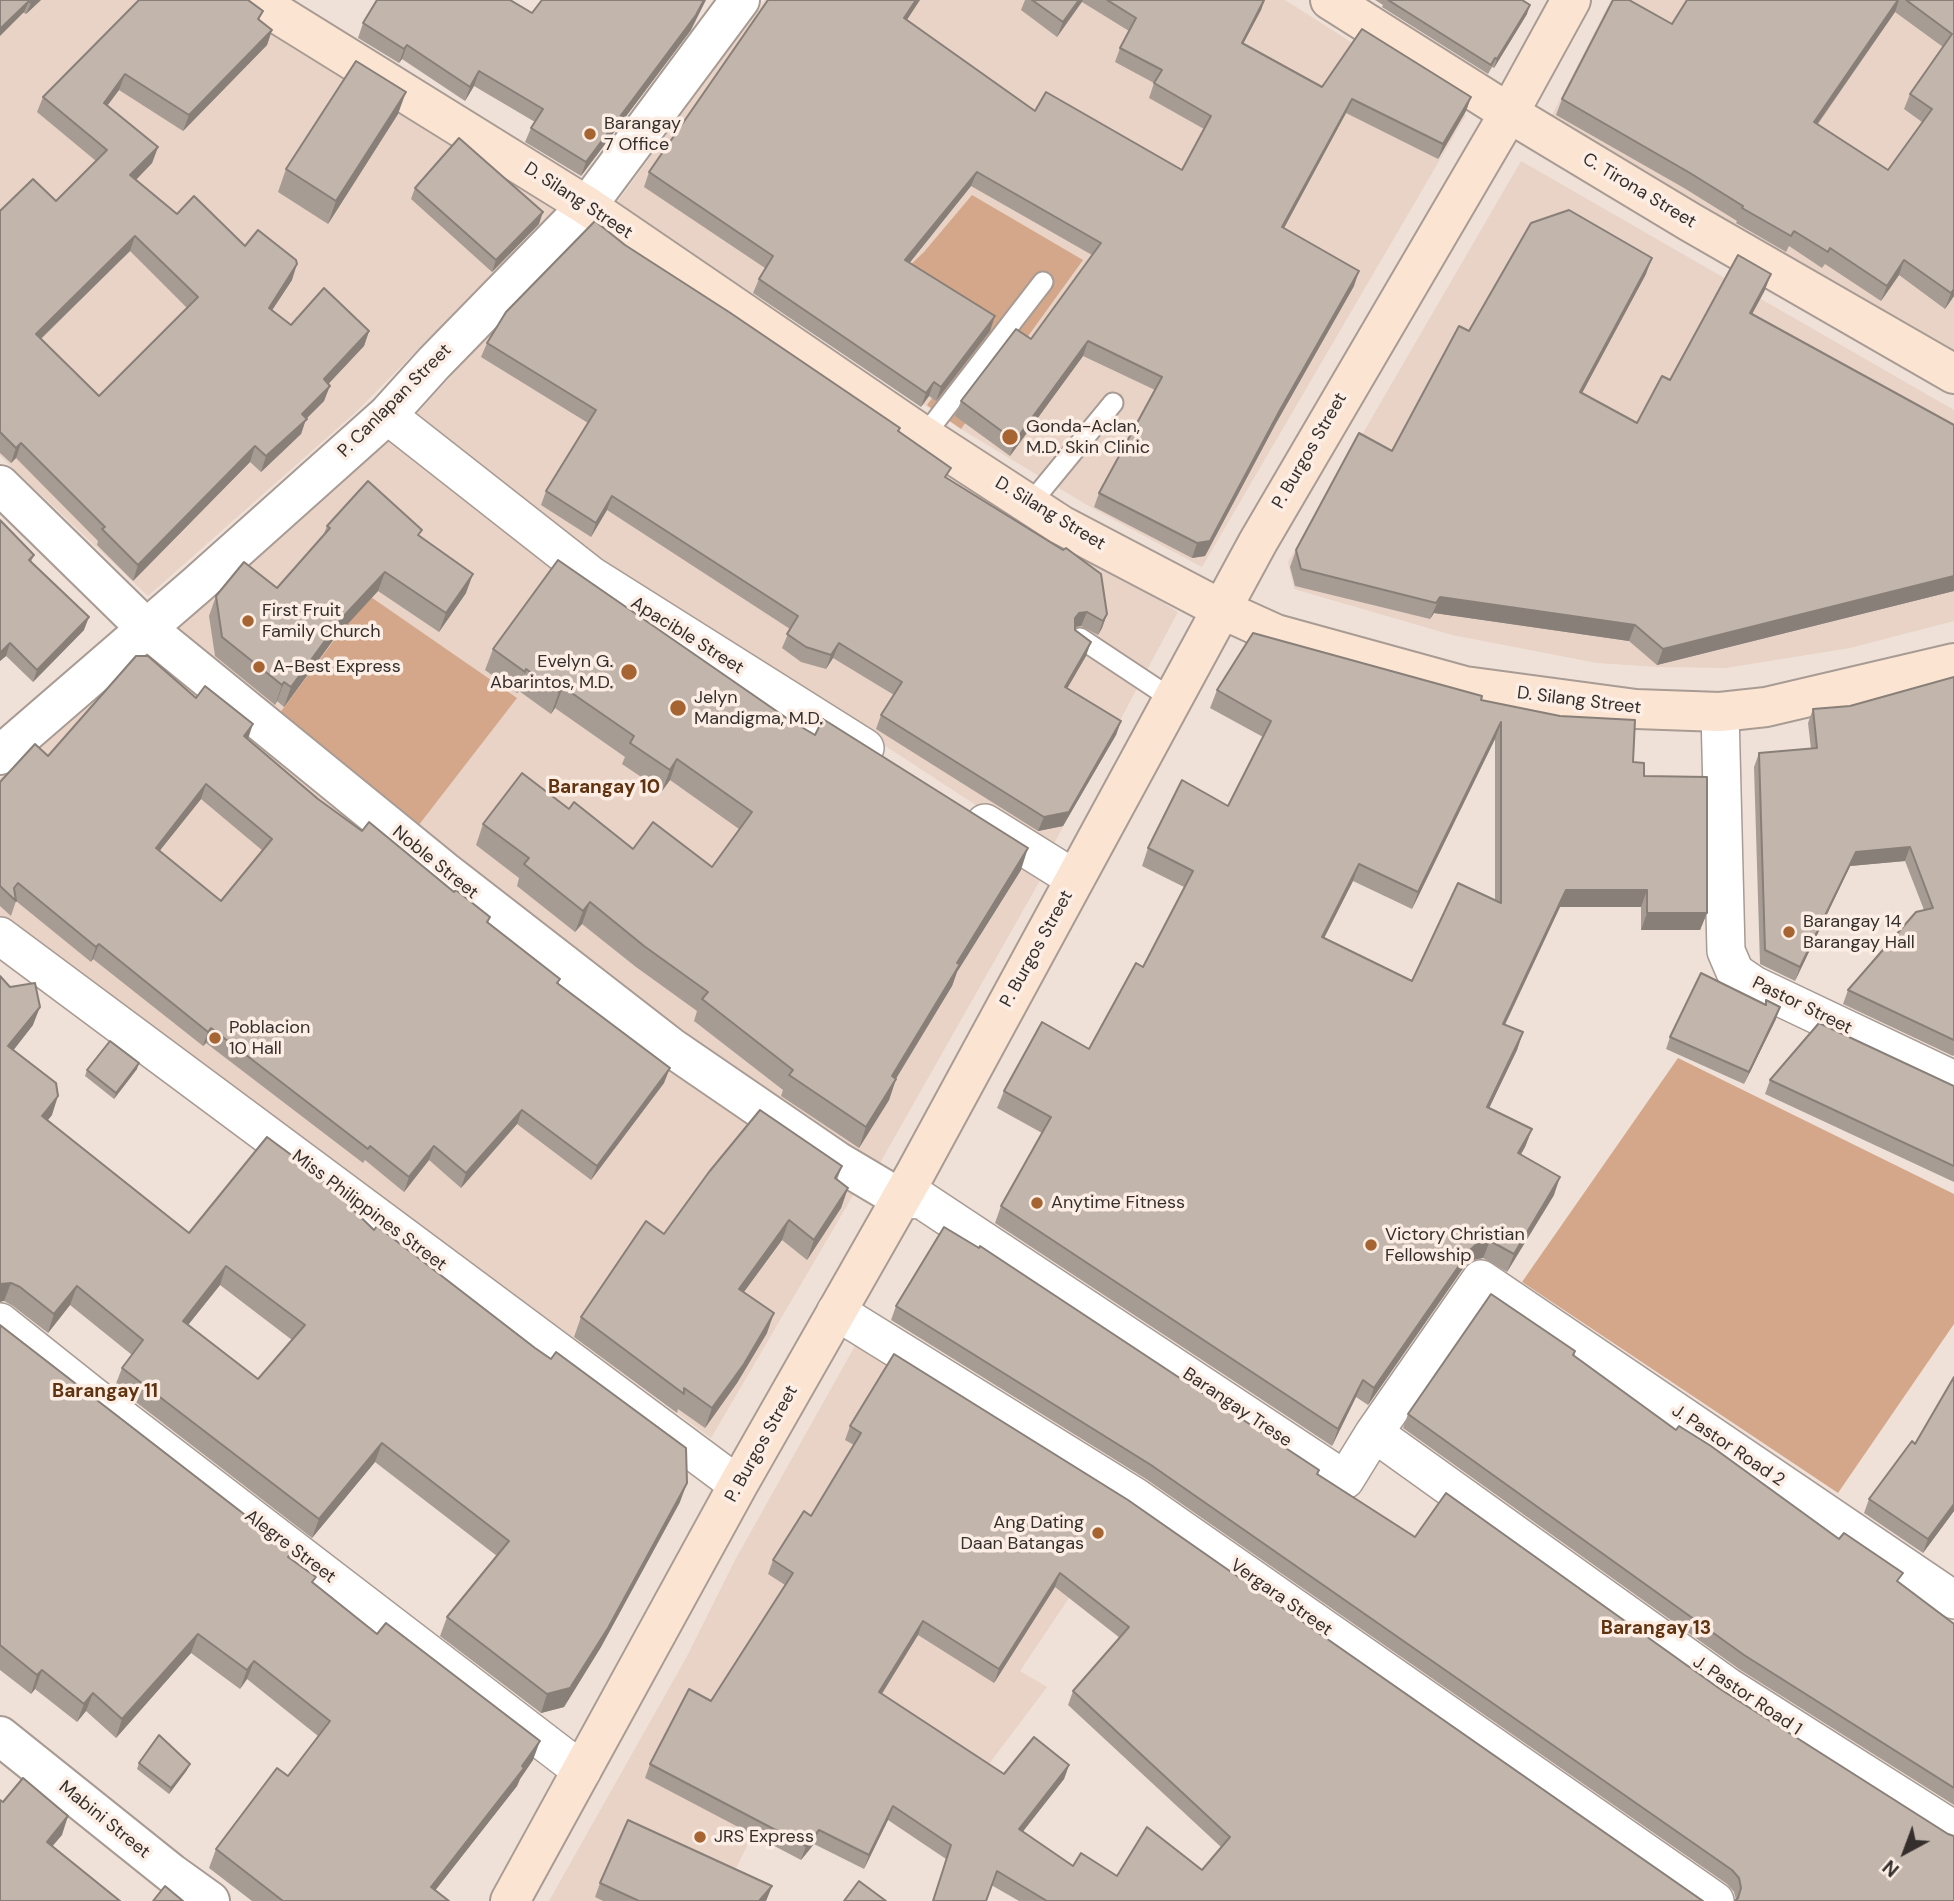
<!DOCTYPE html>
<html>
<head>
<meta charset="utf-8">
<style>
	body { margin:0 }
	#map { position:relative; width:1954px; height:1901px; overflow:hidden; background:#efe1d8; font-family:"DM Sans",sans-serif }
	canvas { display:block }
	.north { position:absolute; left:1870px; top:1817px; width:70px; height:70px; -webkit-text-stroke:5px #fceee5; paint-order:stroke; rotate:221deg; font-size:19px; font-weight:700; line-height:28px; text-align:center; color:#342f2c }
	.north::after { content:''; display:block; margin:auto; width:24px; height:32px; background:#342f2c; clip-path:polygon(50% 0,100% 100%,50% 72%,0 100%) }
</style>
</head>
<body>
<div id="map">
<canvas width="1954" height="1901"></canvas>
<div class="north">N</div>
</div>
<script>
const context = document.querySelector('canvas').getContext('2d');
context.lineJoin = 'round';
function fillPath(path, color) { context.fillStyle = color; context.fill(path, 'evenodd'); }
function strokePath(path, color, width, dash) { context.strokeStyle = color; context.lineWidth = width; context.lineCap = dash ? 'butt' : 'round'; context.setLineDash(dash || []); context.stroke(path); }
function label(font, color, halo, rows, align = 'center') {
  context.font = font + ' "DM Sans",sans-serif'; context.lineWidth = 7; context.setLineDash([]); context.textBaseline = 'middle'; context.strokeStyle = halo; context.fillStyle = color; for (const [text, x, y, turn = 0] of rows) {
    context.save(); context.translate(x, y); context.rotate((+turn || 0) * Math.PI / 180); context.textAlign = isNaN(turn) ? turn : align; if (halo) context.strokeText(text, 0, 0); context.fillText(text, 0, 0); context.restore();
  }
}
fillPath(new Path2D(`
	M0,0H221L392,103L554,211L357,411L148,596L0,456Z
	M765,0H1285L1466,115L1202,567L1092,508L961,429L616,204Z
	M1611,0H1954V352L1770,250L1551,117Z
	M1521,161L1954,410V621L1850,648L1726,668L1658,667L1597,663L1452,635L1294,589L1288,562Z
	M588,227L980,489L1178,612L1049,853L581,547L412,419Z
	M388,435L586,598L1042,877L876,1170L682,1037L174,630Z
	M146,648L855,1192L711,1438L0,917V778Z
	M856,1344L1124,1516L1020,1671L1047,1687L943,1825L802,1734L720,1901H549L686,1658L735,1560Z`), '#e8d3c6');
fillPath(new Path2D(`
	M972,195L1083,260L961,429L927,405L986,324L903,272L924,252Z
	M368,595L517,698L418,826L279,714Z
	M1678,1058L1954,1194V1324L1838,1493L1522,1282Z`), '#d4a78a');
const service = new Path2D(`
	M924,436L1043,282
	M1030,504L1113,403
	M1080,638L1172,699`);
const minor = new Path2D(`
	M387,415L592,576L865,748
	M1720,712L1726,951L1735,972L1754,985L1954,1080
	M985,823L1075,879
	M0,936L738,1485
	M901,1199L922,1200L1345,1480L1374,1433L1481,1279L1954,1600
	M836,1311L1134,1496L1715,1901
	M0,1322L93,1396L582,1771
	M1374,1433L1727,1686L1954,1830`);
const tertiary = new Path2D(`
	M0,485L146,628L444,871L672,1048L837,1161L901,1199
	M0,755L198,584L387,415L434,363L587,206L740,0
	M0,1736L171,1873L210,1901`);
const secondary = new Path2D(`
	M255,0L587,206L924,436L1061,525L1221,609L1276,634L1465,686L1636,709L1720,712L1766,707L1954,663
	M1330,0L1509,113L1690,222L1954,374
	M510,1901L738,1485L915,1174L1258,542L1509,113L1571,0`);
strokePath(service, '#a89b93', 23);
strokePath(minor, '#a89b93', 40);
strokePath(tertiary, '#a89b93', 42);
strokePath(secondary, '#a89b93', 42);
strokePath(service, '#fff', 19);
strokePath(minor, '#fff', 37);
strokePath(tertiary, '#fff', 38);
strokePath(secondary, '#fce4d3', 38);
fillPath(new Path2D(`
	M0,0H41L26,14Z
	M1025,0H1265L1261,10L1243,44L1322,87L1471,97L1466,111L1438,159L1346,113L1284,228L1354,286L1275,425L1205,556L1192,558L1094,507L1099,493L1155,390L1083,356L1010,456L955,416L961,401L1031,339L1092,255L971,186L909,263L990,331L936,401L929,396L921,407L753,293L759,279L765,268L644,187L649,172L907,20L1035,111L1182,170L1204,129L1149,98L1154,83L1115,62L1120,48L1129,31L1082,2L1057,37L1021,10Z
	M1375,0H1522L1527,14L1494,68L1492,67L1488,74L1382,7L1383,5Z
	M1687,0H1954V296L1945,309L1899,275L1881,301L1825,264L1822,268L1789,246L1786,252L1736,223L1737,221L1684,188L1556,115L1562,99L1672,24ZM1895,12L1943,47L1910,94L1904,109L1922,122L1888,170L1818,124Z
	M263,11L259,20L272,30L267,45L183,131L119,90L107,106L158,147L152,163L136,180L177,214L245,246L292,280L272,310L291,325L369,331L364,346L328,384L324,401L306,419L301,434L261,472L250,462L133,581L97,545L98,541L16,458L11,463L0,453V211L56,201L96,161L37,112L43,97ZM130,251L187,308L99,396L41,339Z
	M532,13L691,30L581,176L525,142L531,128L535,122L474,86L465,101L402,59L399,63L358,38L363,23Z
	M398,114L328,224L278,192L286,169Z
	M415,188L539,224L492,272L411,199Z
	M625,245L900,428L899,432L947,478L1107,614L1102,628L1098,635L1081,626L1075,627V630L1086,656L1067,688L1121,721L1116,735L1063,826L1038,831L876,729L881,715L894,695L833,658L826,669L801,662L782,648L790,629L607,510L591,537L541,505L546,491L588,423L481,357L487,343Z
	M1646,274L1582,393L1637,423L1670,380L1765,290L1752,314L1954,425V591L1657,665L1629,641L1434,613L1430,619L1295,586L1290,567L1296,550L1392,451L1469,331Z
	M0,520L34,555L31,562L84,630L33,682L6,656L0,661Z
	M327,526L420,537L466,593L439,632L378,591L334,639L284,707L277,701L275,705L215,656L209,616L216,596L277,588L323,536Z
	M493,649L788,719L1021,870L957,972L952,986L896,1079L889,1100L859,1148L781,1096L783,1090L694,1021L697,1011L636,967L582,924L575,932L517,886L519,878L476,845L483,824L569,809L633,849L712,867L739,829L670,780L662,791L622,764L625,757L555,708L551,714L519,691L517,693L485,670Z
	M1954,677V1055L1953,1056L1843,1004L1848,990L1924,910L1905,861L1850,866L1795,981L1760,964L1754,767L1759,753L1811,749L1808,723L1813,709L1850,706Z
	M1217,690L1481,700L1633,762L1644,776L1707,913L1700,930H1641V907H1560L1505,1025L1523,1032L1517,1050L1489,1108L1532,1129L1525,1147L1521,1154L1554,1195L1507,1272L1483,1258L1473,1260L1464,1267L1368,1405L1356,1397L1332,1446L995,1223L1001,1206L1042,1133L997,1108L1004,1091L1089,1049L1143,967L1184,887L1142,866L1148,848L1228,806L1263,737L1210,708ZM1495,739V900L1412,981L1324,938L1353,881L1412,909Z
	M196,698L248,739L318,799L362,831L490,917L488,923L560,979L558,984L664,1083L591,1180L517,1124L461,1188L429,1160L404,1192L365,1160L363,1163L206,1043L203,1046L93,959L91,962L16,901L11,916L0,906V782L48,756ZM201,799L263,851L221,901L159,851Z
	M0,976L33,1025L13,1050L52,1115L47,1120L189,1233L374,1230L680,1502L601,1647L564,1707L541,1713L440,1636L447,1617L497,1556L375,1462L312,1538L115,1386L122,1368L132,1355L70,1305L48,1333L13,1306L4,1301ZM220,1285L292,1340L258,1379L188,1325Z
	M1766,1000L1776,1019L1744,1084L1666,1049L1670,1037L1765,1004Z
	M137,1069L114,1099L85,1076L87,1070Z
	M1770,1080L1954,1086V1182L1765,1094Z
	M842,1166L837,1180L848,1188L841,1208L807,1260L782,1240L744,1292L767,1333L737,1383L705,1428L678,1409L677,1413L574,1337L581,1317L664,1234Z
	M896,1306L1317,1474L1415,1537L1720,1689L1948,1834L1736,1900L1734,1892L1727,1884L1146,1479L891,1320Z
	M0,1325L293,1552L290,1558L314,1583L533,1760L520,1779L517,1786L435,1890L449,1901H252L209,1868L216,1849L288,1776L318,1736L247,1679L240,1689L191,1653L116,1738L86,1711L77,1722L35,1689L31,1694L0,1670Z
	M1575,1351L1574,1356L1676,1430L1899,1583L1954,1624V1805L1739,1669L1403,1428L1408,1414Z
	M850,1426L1703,1901H1019L946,1859L888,1820L864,1869L814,1844L801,1860L645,1778L650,1764L711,1701L785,1585L768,1574L773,1560L811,1516L854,1445L845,1440ZM1055,1587L1120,1638L1073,1691L1068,1705L1221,1847L1202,1870L1117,1876L1073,1866L1023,1831L1064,1779L1069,1765L1004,1774L882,1694L918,1635L994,1683Z
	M1915,1444L1954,1511L1923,1553L1864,1513L1869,1499Z
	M139,1763L187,1770L169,1794L137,1769Z
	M600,1883L772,1886L766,1901H603L595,1897Z`), '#a79c94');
fillPath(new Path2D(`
	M33,0H41L26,14L31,3Z
	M704,0H706L691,30L581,176L586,162Z
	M916,0H920L899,32L904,18Z
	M1079,0H1083L1057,37L1063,22Z
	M1264,0L1261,10L1236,57L1242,43Z
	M1898,0H1899L1895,12L1808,137L1814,122Z
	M29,1L24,12L0,36V29Z
	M1530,5L1527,14L1494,68L1497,59Z
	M272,30L267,45L183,131L189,115Z
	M407,45L402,59L399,63L404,49Z
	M479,71L474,86L465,101L470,87Z
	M125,74L119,90L98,118L104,103Z
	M406,92L398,114L328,224L336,201Z
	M1471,97L1466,111L1438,159L1443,144Z
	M1352,99L1346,113L1277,241L1282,227Z
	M158,147L152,163L125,191L130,175Z
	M977,172L971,186L900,275L905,260Z
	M543,212L539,224L492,272L496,260Z
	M135,236L130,251L30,349L36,334Z
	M1652,258L1646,274L1574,408L1580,392Z
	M1904,260L1899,275L1881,301L1887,286Z
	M297,264L292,280L263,324L269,308Z
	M1359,271L1354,286L1275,425L1205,556L1192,558L1197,543L1280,410Z
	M1771,274L1765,290L1744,329L1750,313Z
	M1954,289V296L1945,309L1951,293Z
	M995,316L990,331L936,401L941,387Z
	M369,331L364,346L318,395L324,379Z
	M1088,341L1083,356L1010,456L1015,441Z
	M934,382L929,396L921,407L926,393Z
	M330,386L324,401L306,419L301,434L261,472L266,456L302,414Z
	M21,443L16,458L11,463L16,448Z
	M255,446L250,462L133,581L138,565Z
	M612,496L607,510L591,537L596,523Z
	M385,572L378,591L334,639L284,707L291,687L341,619Z
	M473,574L466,593L439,632L446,613Z
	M1954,576V591L1657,665L1663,649Z
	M1440,597L1635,625L1629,641L1434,613L1430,619Z
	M1087,612L1081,626L1074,627L1075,618L1079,613Z
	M1107,614L1102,628L1098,635L1103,621Z
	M89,617L84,630L33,682L37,670Z
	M1091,642L1086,656L1060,701L1065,687Z
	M10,643L6,656L0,661V653Z
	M839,643L833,658L826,669L831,655Z
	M526,669L519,691L517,693L525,672Z
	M284,682L277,701L275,705L282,685Z
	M563,687L555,708L551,714L559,692Z
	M1121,721L1116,735L1063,826L1038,831L1044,817Z
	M1501,722L1495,739L1412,909L1418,892Z
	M253,724L248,739L244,736Z
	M677,759L670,780L662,791L670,770Z
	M206,784L201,799L150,863L156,848Z
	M1910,847L1905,861L1850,866L1795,981L1800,967L1856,852Z
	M1028,848L1021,870L957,972L952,986L884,1098L892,1076L957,963Z
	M1359,864L1353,881L1316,954L1322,937Z
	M1566,890H1647L1641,907H1560L1497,1041L1503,1024Z
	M590,902L582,924L575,932L583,911Z
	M1647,913H1707L1700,930H1641Z
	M99,944L93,959L91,962L96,947Z
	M40,1007L33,1025L2,1065L8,1046Z
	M1780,1007L1776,1019L1744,1084L1749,1072Z
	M211,1028L206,1043L203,1046L208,1032Z
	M1523,1032L1517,1050L1481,1125L1487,1107Z
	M139,1063L137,1069L114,1099L116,1093Z
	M670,1068L664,1083L591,1180L597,1166Z
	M896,1079L889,1100L859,1148L866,1127Z
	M58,1096L52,1115L36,1135L42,1116Z
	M522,1110L517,1124L461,1188L466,1173Z
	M1532,1129L1525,1147L1512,1170L1518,1153Z
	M434,1146L429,1160L404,1192L409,1177Z
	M1560,1177L1554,1195L1507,1272L1514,1254Z
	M848,1188L841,1208L807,1260L814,1240Z
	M789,1220L782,1240L732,1308L739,1289Z
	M1490,1241L1483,1258L1473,1260L1464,1267L1368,1405L1374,1388L1470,1250L1479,1242Z
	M226,1266L220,1285L176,1340L183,1321Z
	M11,1283L4,1301L0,1302V1284Z
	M77,1286L70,1305L48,1333L54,1314Z
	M774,1313L767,1333L737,1383L705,1428L712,1408Z
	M1363,1380L1356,1397L1332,1446L1338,1429Z
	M382,1443L375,1462L312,1538L319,1519Z
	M687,1483L680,1502L601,1647L564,1707L541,1713L547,1694Z
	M1954,1504V1511L1923,1553L1928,1539Z
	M1060,1573L1055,1587L994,1683L999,1669Z
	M923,1621L918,1635L874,1706L879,1692Z
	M198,1634L191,1653L116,1738L122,1719Z
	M254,1661L247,1679L240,1689L247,1670Z
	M42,1670L35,1689L31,1694L37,1675Z
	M93,1693L86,1711L77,1722L84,1704Z
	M540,1741L533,1760L520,1779L517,1786L427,1901L431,1887Z
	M190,1764L187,1770L169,1794L171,1788Z
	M1069,1765L1064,1779L1014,1843L1019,1829Z
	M893,1806L888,1820L864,1869L869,1855Z
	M68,1816L62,1835L40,1861L47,1842Z
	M819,1830L814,1844L801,1860L806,1846Z
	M772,1886L766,1901H759Z`), '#887f78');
const building = new Path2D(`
	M0,0H33L31,3L29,1L0,29Z
	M139,0H248L263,11L258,19L272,30L189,115L125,74L104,103L158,147L130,175L177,214L194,196L245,246L258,230L296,260L297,264L269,308L291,325L324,288L369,331L324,379L330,386L302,414L307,419L266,456L255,446L138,565L102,529L105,527L21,443L16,448L0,432V211L33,179L56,201L107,150L43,97ZM135,236L198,297L99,396L36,334Z
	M377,0H510L532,13L542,0H704L696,15L586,162L531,128L543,109L479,71L470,87L407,45L404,49L363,23Z
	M768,0H916L904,18L1035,111L1046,92L1182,170L1211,116L1154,83L1162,70L1120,48L1136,18L1107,0H1264L1242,43L1322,87L1362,29L1471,97L1443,144L1352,99L1282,227L1359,271L1280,410L1210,541L1197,543L1099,493L1162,377L1088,341L1015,441L961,401L1016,329L1031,339L1101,243L977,172L905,260L995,316L941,387L934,382L926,393L759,279L773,256L649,172Z
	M1032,0H1079L1063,22Z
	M1388,0H1522L1530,5L1497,59L1495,58L1491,65Z
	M1613,0H1629L1672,24L1687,0H1898L1814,122L1888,170L1932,109L1910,94L1952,34L1906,0H1954V289L1951,293L1904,260L1887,286L1830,248L1828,252L1794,231L1791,236L1742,208L1743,206L1690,173L1562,99Z
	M356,61L406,92L336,201L286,169Z
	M459,138L543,212L496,260L415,188Z
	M1569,210L1652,258L1580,392L1637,423L1662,376L1670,380L1738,255L1771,274L1750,313L1954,425V576L1663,649L1635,625L1440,597L1436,603L1301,569L1296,550L1359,433L1392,451L1459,326L1469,331L1531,223Z
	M595,221L625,245L729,312L900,428L898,431L951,468L945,477L1063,550L1066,548L1101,574L1107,614L1103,621L1087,612L1079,613L1075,618V630L1091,642L1065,687L1121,721L1069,812L1044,817L881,715L902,682L839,643L831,655L806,647L787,634L798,616L612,496L596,523L546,491L596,410L487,343L506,312Z
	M368,481L422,530L418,535L473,574L446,613L385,572L341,619L291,687L284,682L282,685L222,637L216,596L244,562L277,588L330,528L327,526Z
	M0,520L34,555L29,560L89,617L37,670L10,643L0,653Z
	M558,560L788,719L815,735L823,719L1028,848L957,963L960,964L892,1076L896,1079L866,1127L789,1075L793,1070L702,999L708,992L644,946L590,902L583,911L524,864L529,858L483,824L522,773L569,809L574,802L633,849L653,822L712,867L752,812L677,759L670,770L630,743L634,736L563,687L559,692L526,669L525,672L493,649Z
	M1253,633L1482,696L1481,700L1560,716L1635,720L1633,762L1644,763V776L1707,777V913H1647V890H1566L1503,1024L1523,1032L1487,1107L1532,1129L1518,1153L1560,1177L1514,1254L1490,1241L1479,1242L1470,1250L1374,1388L1363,1380L1338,1429L1001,1206L1051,1117L1004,1091L1042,1022L1089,1049L1136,963L1143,967L1193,871L1148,848L1182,780L1228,806L1271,721L1217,690ZM1501,722V903L1458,883L1412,981L1322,937L1359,864L1418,892Z
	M136,656H148L196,698L205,686L253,724L244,736L318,799L362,831L369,822L454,892L456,890L490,917L487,922L560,979L557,983L670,1068L597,1166L522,1110L466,1173L434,1146L409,1177L370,1146L368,1149L211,1028L208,1032L99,944L96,947L18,883L14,888L16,901L0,886V782L35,744L48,756ZM206,784L272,839L221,901L156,848Z
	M1954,677V1040L1848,990L1916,912L1933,908L1910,847L1856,852L1800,967L1765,950L1759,753L1817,748L1813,709L1850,706Z
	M1701,973L1766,1005V1000L1780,1007L1749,1072L1670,1037Z
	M0,976L10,987L35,983L40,1007L8,1046L56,1083L58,1096L42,1116L189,1233L267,1137L313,1171L374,1230L377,1226L535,1348L551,1359L556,1352L686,1448L687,1483L608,1628L570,1688L547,1694L447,1617L509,1541L382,1443L319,1519L122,1368L143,1340L77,1286L54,1314L20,1287L11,1283L0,1284ZM226,1266L305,1325L258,1379L183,1321Z
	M1819,1023L1954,1086V1166L1770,1080Z
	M110,1041L139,1063L116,1093L87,1070Z
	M760,1110L842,1166L835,1178L848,1188L814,1240L789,1220L739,1289L774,1313L744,1364L712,1408L684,1388V1394L581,1317L646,1221L664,1234L709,1172Z
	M944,1227L979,1248L980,1246L1319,1470L1317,1474L1415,1537L1446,1493L1720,1689L1948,1834L1954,1836V1901H1735L1738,1898L1741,1888L1739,1878L1732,1870L1151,1465L896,1306Z
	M1491,1294L1575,1351L1573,1355L1676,1430L1679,1426L1711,1446L1839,1539L1844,1533L1903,1573L1897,1581L1954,1624V1788L1744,1655L1408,1414Z
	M0,1325L293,1552L288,1557L316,1577L312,1582L377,1634L386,1623L540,1741L522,1766L524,1768L431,1887L449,1901H283L216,1849L277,1768L288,1776L330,1721L254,1661L247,1670L198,1634L122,1719L93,1693L84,1704L42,1670L37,1675L0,1645Z
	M894,1354L1128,1500L1703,1901H1047L997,1871L986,1901H933L951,1845L893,1806L869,1855L819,1830L806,1846L650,1764L689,1689L711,1701L793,1573L773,1560L804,1511L811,1516L861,1433L850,1426ZM1060,1573L1129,1627L1073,1691L1230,1837L1202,1870L1147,1827L1117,1876L1081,1853L1073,1866L1019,1829L1069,1765L1034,1737L1004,1774L879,1692L923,1621L999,1669Z
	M1954,1377V1504L1928,1539L1869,1499L1912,1441L1915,1444Z
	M159,1735L190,1764L171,1788L139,1763Z
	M23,1778L68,1816L47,1842L120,1901H0V1800L3,1802Z
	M628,1820L772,1886L759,1901H639L600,1883Z
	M859,1881L886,1901H844Z
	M165,1886L183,1901H153Z`);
fillPath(building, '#c2b5ac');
strokePath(building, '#887f78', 2);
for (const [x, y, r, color] of [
	[590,134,7,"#a76433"],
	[1010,437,9,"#a76433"],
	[248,621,7,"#a76433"],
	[259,667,7,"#a76433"],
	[629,672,9,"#a76433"],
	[678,708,9,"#a76433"],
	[1789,932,7,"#a76433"],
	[215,1038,7,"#a76433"],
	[1037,1203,7,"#a76433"],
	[1371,1245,7,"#a76433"],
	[1098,1533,7,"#a76433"],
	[700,1837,7,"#a76433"]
]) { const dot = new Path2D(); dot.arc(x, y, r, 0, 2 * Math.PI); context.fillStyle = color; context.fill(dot); strokePath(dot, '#fceee5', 2.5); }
label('18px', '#342f2c', '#fceee5', [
	["Barangay",604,124],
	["7 Office",604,145],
	["Gonda-Aclan,",1026,427],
	["M.D. Skin Clinic",1026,448],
	["First Fruit",262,611],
	["Family Church",262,632],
	["Evelyn G.",613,662,"right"],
	["Abarintos, M.D.",613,683,"right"],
	["A-Best Express",273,667],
	["Jelyn",694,698],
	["Mandigma, M.D.",694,719],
	["Barangay 14",1803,922],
	["Barangay Hall",1803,943],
	["Poblacion",229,1028],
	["10 Hall",229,1049],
	["Anytime Fitness",1051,1203],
	["Victory Christian",1385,1235],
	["Fellowship",1385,1256],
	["Ang Dating",1084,1523,"right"],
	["Daan Batangas",1084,1544,"right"],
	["JRS Express",714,1837]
], 'left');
label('18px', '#342f2c', '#fceee5', [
	["C. Tirona Street",1639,191,31],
	["D. Silang Street",578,201,33],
	["P. Canlapan Street",395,401,-45],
	["P. Burgos Street",1310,451,-60],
	["D. Silang Street",1050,514,31],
	["Apacible Street",687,636,32],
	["D. Silang Street",1579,701,7],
	["Noble Street",435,863,39],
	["P. Burgos Street",1037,949,-61],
	["Pastor Street",1802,1006,26],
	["Miss Philippines Street",369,1211,37],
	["Barangay Trese",1237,1408,34],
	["P. Burgos Street",762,1444,-61],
	["J. Pastor Road 2",1728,1446,34],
	["Alegre Street",290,1547,37],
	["Vergara Street",1281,1598,35],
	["J. Pastor Road 1",1747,1696,34],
	["Mabini Street",104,1820,39]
]);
label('bold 19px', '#603310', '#fceee5', [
	["Barangay 10",604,788],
	["Barangay 11",105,1392],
	["Barangay 13",1656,1629]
]);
</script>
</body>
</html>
